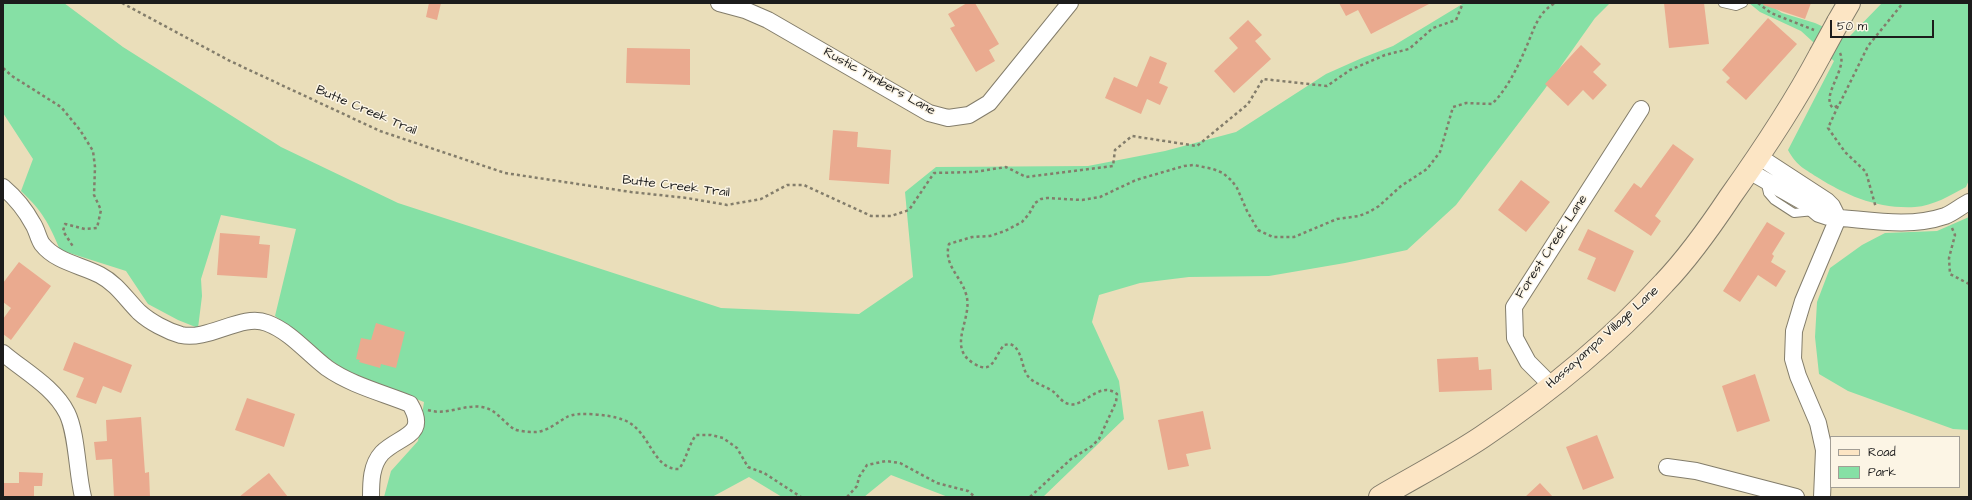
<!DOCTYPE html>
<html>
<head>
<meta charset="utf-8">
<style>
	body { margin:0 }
	#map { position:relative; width:1972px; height:500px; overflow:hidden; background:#eadeba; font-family:"Architects Daughter",sans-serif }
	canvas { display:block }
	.frame { position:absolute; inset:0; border:4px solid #1c1c1c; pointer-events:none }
	.legend { position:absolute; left:1830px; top:436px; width:130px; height:52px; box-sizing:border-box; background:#fcf5e5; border:1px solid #a29e95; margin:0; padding:5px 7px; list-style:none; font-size:12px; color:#1c1c1c }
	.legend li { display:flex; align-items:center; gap:8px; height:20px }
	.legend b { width:20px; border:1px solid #a29e95 }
	.scale { position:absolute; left:1830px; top:20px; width:104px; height:18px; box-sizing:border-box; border:2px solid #1c1c1c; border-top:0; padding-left:5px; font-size:12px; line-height:14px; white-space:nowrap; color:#1c1c1c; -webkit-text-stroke:3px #fcf5e5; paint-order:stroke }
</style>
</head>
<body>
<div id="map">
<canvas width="1972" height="500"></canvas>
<div class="frame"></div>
<ul class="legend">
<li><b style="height:5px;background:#fce5c4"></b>Road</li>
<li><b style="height:11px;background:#86e0a5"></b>Park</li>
</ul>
<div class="scale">50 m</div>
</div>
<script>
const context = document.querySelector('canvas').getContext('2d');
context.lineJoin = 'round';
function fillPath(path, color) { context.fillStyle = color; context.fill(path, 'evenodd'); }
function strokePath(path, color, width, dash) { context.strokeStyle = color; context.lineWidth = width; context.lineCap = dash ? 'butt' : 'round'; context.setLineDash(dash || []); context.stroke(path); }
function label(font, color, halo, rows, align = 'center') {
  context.font = font + ' "Architects Daughter",sans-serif'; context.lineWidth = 3; context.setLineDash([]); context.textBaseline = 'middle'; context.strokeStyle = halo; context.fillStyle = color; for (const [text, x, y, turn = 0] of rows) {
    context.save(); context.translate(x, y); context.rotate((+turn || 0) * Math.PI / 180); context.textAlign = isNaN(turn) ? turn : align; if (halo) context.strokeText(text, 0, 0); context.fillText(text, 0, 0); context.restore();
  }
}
fillPath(new Path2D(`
	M3,3H64L123,47L281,147L398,203L721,308L859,314L913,277L905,192L936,167L1088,166L1165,151L1236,132L1326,74L1362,58L1393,46L1464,3H1610L1595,18L1544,90L1456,205L1407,250L1345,263L1269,276L1189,277L1140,283L1099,295L1092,322L1119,381L1124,419L1043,497H948L891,475L864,497H782L749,477L712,497H384L391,471L418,441L424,402L348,372L322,354L297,332L275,316L296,229L221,215L201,279L202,296L198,328L178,320L148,304L126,271L60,250C49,223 42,211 21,191L33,159L3,113Z
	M1749,3H1767L1782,13L1815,23L1848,38L1882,3H1969V180L1966,187C1951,195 1933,206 1915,207C1878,209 1847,196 1817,177C1803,168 1796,165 1788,150L1834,61L1801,31L1760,12Z
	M1969,217V430L1953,429L1848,391L1819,374L1815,337L1817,302L1830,268L1862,245L1885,233L1937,231Z`), '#86e0a5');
fillPath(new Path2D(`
	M429,3H441L437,20L426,17Z
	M967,3H975L999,44L989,50L995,61L976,72L950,28L955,26L948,14Z
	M1339,3H1431L1371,34L1358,10L1346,16Z
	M1664,3H1704L1709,44L1669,48Z
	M1764,3H1811L1805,19L1763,5Z
	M1768,18L1797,44L1746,100L1726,82L1730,78L1722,70Z
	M1248,20L1262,35L1255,41L1271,59L1234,93L1214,71L1238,48L1229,38Z
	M1581,45L1601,64L1593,72L1607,85L1593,100L1583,90L1568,106L1545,84Z
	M627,48L690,49V85L626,83Z
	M1150,56L1167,63L1159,83L1168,87L1160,105L1147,99L1141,114L1105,98L1114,77L1137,87Z
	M833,130L858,132L857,147L891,150L889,184L829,180Z
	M1673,144L1694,159L1655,216L1661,221L1651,236L1614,211L1634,183L1641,188Z
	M1521,180L1550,202L1526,232L1498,210Z
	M1767,222L1785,233L1772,254L1774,256L1771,262L1786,271L1776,287L1758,275L1740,302L1723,291Z
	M1588,229L1634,251L1615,292L1587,279L1596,258L1578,250Z
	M220,233L260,236L259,244L270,245L267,278L217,275Z
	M19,262L51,286L11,340L3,334V319L11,308L3,302V283Z
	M376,323L405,332L396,368L381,364L380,368L359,362L360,360L356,359L361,338L371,340Z
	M74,342L132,365L121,393L103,386L96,404L76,397L84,378L63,370Z
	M1478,357L1479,370L1491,369L1492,390L1439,392L1437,359Z
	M1755,374L1770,421L1737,432L1722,386Z
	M247,398L295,414L284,447L235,430Z
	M1203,411L1211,449L1186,454L1189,466L1168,470L1158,420Z
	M141,417L145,473L149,472L150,497H114L112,459L96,460L94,442L107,441L106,420Z
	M1597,435L1614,478L1583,490L1566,447Z
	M19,472L43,473L42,486H34V497H3V483H19Z
	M269,473L288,497H239Z
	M1540,483L1553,497H1525Z`), '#eaaa8f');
const lane = new Path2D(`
	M1723,3L1736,6L1743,3
	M1765,180L1768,193L1774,200L1794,213L1814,211`);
const street = new Path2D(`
	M719,3L745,10L768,20L929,113L948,118L969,115L989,103L1070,3
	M1758,156L1827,201L1832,206L1838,218
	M1749,171L1807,204L1819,214L1828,217C1866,219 1907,229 1945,216C1953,213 1961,206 1969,202
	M3,187C16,198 25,209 33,224C37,230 38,238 42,244C56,262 81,265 100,275C117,284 126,299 139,312C150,322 167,331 181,335C209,341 242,313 267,323C291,332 307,353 327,368C351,385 383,393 410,404C429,436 400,435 382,453C371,465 371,482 371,497
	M3,353C24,371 54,387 67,413C77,433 77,473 83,497
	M1552,386L1528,362L1515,338L1514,307L1641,109
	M1667,467L1696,471L1796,497
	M1822,497L1824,450L1818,423L1798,376L1793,359L1794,331L1803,301L1838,218`);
const secondary = new Path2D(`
	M1838,22L1849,3
	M1380,497C1414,477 1449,459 1482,437C1546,394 1612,340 1664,283C1689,257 1710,227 1730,197C1762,152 1794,104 1820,55`);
strokePath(lane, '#837d6b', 10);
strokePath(street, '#837d6b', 18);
strokePath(secondary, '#837d6b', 24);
strokePath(new Path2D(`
	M122,3L230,61L380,131L505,173L631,192L687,198L727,205L761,199L787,185H804L871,216H891L909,210L934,173L974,172L1006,167L1026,177L1113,166L1115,150L1132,136L1197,146L1248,104L1263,79L1327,86L1350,70L1385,55L1409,49L1433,28L1456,20L1463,3
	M1758,3L1771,13L1814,30
	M1840,53C1848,69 1820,96 1833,108L1839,105L1868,46L1903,3
	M3,68L12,76L61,107L80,130L93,151L95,167L94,195L101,210L97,228L85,229L65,224L63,231L74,248
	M1838,106L1828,128L1845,152L1866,172L1876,208
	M1952,228L1955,235L1949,258L1950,274L1969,284
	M428,410C446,416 464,404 482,407C496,409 503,422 514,429C518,431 527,432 532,432C546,433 556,423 567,417C577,411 610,415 621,419C651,428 651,470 679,469C687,458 688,446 696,435H711L723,438L737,448L748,467L764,473L801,497
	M847,497L857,486L859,477L867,465L886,461L900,463L937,483L968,491L975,497
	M1030,497L1071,459L1092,446L1099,439L1116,402L1117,394C1099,380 1084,408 1069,404C1063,403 1059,397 1055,393C1047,386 1033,384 1027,375C1021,365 1022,348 1010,344L1004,345C994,357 993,376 973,363C946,346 974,318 966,294C961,276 943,265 949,244L972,237L990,236L1005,231L1022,222L1029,214L1035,203L1041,199L1047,198L1082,200L1100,197L1136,180L1184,166L1194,165L1213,169L1223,173L1232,181L1237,188L1247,211L1258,230L1273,237H1294L1337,219L1359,216L1369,212L1379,206L1401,186L1427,169L1440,152L1453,107L1466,103L1492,104C1509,87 1519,64 1528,43C1535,26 1539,12 1555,3`), '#837d6b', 2.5, [3, 3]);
strokePath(lane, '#fff', 8);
strokePath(street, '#fff', 16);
strokePath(secondary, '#fce5c4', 22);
const secondaryBridge = new Path2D(`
	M1820,55L1838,22`);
strokePath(secondaryBridge, '#837d6b', 24, []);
strokePath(secondaryBridge, '#fce5c4', 22);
label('13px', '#1c1c1c', '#fcf5e5', [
	["Rustic Timbers Lane",879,82,29],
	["Butte Creek Trail",366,111,23],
	["Butte Creek Trail",676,187,7],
	["Forest Creek Lane",1552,247,-57],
	["Hassayampa Village Lane",1603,338,-42]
]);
</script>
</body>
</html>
